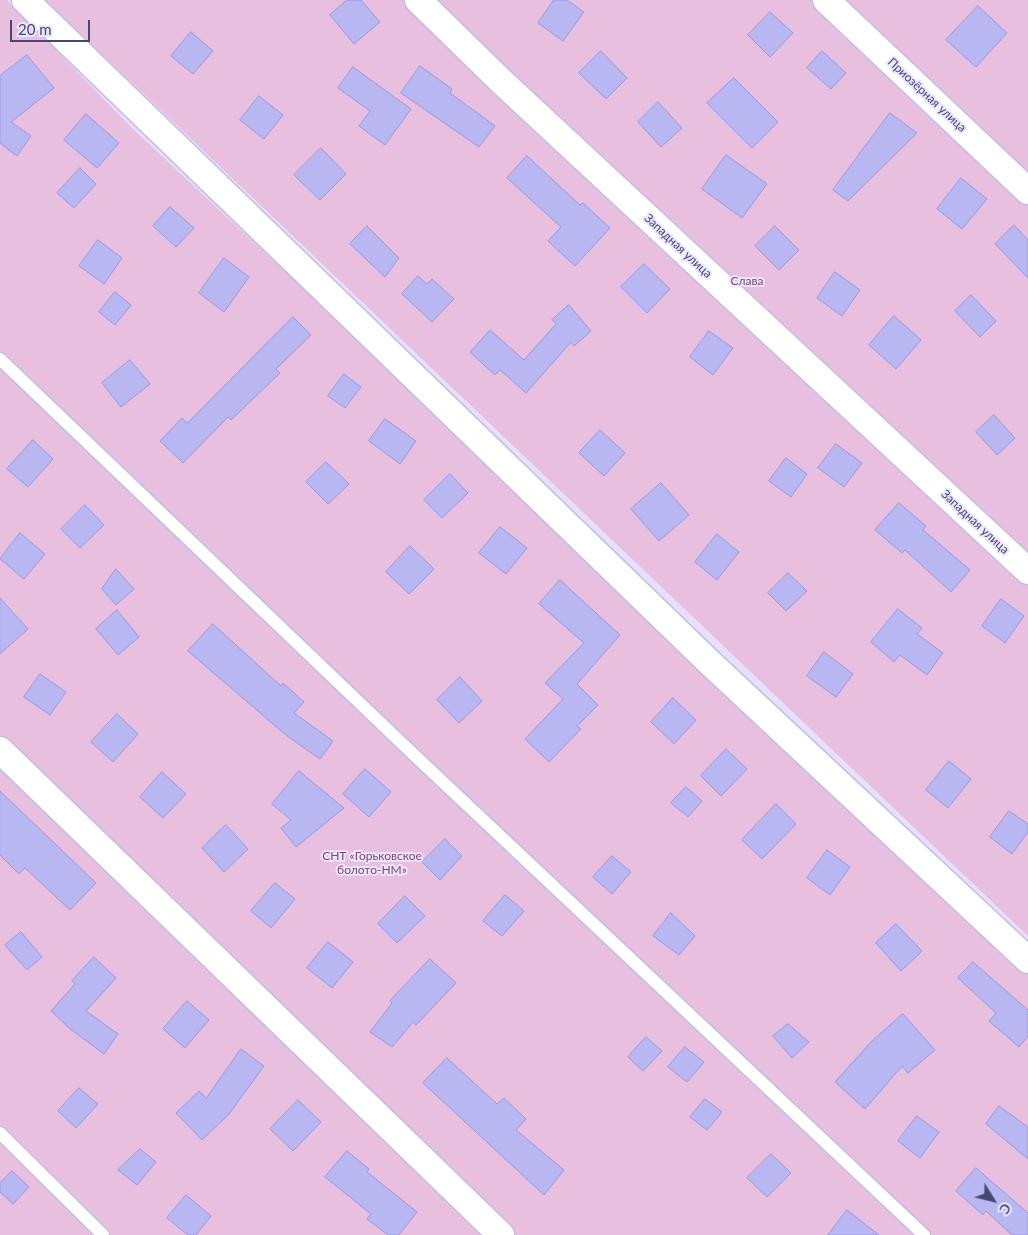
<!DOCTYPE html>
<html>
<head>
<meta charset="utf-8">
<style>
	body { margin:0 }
	#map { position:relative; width:1028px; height:1235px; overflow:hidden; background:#e6e0fc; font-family:Lato,sans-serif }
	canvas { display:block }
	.north { position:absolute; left:968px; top:1175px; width:50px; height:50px; -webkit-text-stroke:4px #ebe6ff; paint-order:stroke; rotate:126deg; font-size:14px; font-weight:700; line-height:20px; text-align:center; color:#474872 }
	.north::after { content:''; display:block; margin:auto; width:18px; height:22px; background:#474872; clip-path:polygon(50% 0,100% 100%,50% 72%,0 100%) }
	.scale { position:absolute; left:10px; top:20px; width:80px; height:22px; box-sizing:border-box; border:2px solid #474872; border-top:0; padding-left:6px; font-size:15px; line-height:18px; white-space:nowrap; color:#474872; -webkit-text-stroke:4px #ebe6ff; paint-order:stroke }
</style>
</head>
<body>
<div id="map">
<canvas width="1028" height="1235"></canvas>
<div class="north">С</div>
<div class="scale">20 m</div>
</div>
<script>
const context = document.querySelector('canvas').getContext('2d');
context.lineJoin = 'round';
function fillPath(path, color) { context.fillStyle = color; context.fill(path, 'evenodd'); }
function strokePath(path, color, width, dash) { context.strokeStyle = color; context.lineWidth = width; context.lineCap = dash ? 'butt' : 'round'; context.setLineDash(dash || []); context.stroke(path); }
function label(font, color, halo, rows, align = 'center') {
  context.font = font + ' Lato,sans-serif'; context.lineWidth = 4; context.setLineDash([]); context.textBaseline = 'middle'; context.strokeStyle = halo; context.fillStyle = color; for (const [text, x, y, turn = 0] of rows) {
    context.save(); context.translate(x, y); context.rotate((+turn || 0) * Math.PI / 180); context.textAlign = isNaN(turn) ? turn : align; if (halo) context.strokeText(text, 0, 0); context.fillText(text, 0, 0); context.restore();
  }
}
fillPath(new Path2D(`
	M0,0H7L132,128L1028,968V1235H0Z
	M45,0H1028V936Z`), '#e9bfe0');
const building = new Path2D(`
	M347,0H361L380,22L354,44L330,15Z
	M554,0H567L584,12L563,41L538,23Z
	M978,6L1007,33L976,67L946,40Z
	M770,12L793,33L770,57L748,35Z
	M191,32L213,51L193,74L171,56Z
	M601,51L627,78L606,99L579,73Z
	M822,51L846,73L831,89L807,68Z
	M27,55L54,88L11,122L31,136L17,156L0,143V76Z
	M420,66L452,89L450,93L495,126L479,147L401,93Z
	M353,67L411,109L385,145L359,126L370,111L338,88Z
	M734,78L778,122L752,148L707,103Z
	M259,96L283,115L264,139L240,120Z
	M658,102L682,128L661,147L638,122Z
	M890,113L917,133L848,201L833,190Z
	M86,114L119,143L97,168L64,140Z
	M321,148L346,174L320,200L294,175Z
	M726,155L767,184L742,218L702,189Z
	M527,156L580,205L583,203L610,228L575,266L548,241L561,227L507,178Z
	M80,168L96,184L74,208L57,193Z
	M961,178L987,199L962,229L937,209Z
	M170,207L194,228L176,247L153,226Z
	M1014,225L1028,240V278L995,244Z
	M367,226L399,258L385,277L350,244Z
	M775,226L799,250L779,270L755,246Z
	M98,240L122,258L104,284L79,266Z
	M224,258L249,277L224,312L199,293Z
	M644,264L670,289L647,313L621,287Z
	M835,272L860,290L842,316L817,298Z
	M418,276L427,284L432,279L454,299L432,322L402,294Z
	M115,292L131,305L115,325L99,312Z
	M971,295L996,321L980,337L955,311Z
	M569,305L591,331L574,346L571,342L526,393L500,370L495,375L470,352L490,330L524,360L556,324L552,320Z
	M894,316L921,340L896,369L869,345Z
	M293,317L311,335L276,369L280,373L231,420L228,417L183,463L160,441L182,418L187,423Z
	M709,331L733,348L713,375L690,357Z
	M130,360L150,384L121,407L102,383Z
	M344,374L361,387L345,408L328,396Z
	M994,415L1015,438L997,455L976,432Z
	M385,419L416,441L400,464L369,441Z
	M600,430L625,453L604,476L579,453Z
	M33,440L53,459L28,487L7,469Z
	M836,444L862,463L844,487L818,468Z
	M786,458L807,474L791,497L769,481Z
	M326,462L349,484L328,504L306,482Z
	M450,474L468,493L442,518L424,500Z
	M661,483L689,515L659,541L631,509Z
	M899,503L926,526L923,530L970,570L951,592L905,550L902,553L875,530Z
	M85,505L104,525L80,548L61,529Z
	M500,527L527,548L506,574L479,553Z
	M20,533L45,554L24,579L0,559Z
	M717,534L739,552L717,580L695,562Z
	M410,546L434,569L409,594L386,572Z
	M116,569L134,589L116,605L102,589Z
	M788,573L807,591L786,611L768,593Z
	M560,580L620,635L577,684L598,705L577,726L581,729L549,762L525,739L563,699L545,683L584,643L539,604Z
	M0,598L28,629L0,654Z
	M1001,599L1024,616L1005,643L982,626Z
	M898,609L922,628L917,634L943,653L927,675L900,655L894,662L871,642Z
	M117,610L139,637L118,655L96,629Z
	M213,624L281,686L283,683L304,702L294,713L333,741L320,759L287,736L188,651Z
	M824,652L853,674L836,697L807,676Z
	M40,674L66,692L50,715L24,697Z
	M460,677L482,701L459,723L437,700Z
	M673,698L696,720L674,744L651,722Z
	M117,714L138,734L113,762L91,742Z
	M726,749L747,769L721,796L701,776Z
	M949,761L971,779L948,808L926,790Z
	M365,769L391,792L369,817L343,794Z
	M299,771L344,808L296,847L281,828L291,820L272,804Z
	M162,772L186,794L163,818L140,797Z
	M686,787L702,801L688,817L671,803Z
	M0,791L96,883L70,910L25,868L19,874L0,855Z
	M776,804L796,824L762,859L742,840Z
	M1009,811L1028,824V832L1012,854L990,837Z
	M226,825L248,849L224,872L202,848Z
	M445,839L462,856L440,880L422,862Z
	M827,850L850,867L830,895L807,878Z
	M612,856L631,872L612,894L593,877Z
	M275,883L295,899L271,928L251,911Z
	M505,895L524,911L502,936L483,921Z
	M405,896L425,916L397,943L378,924Z
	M671,913L695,936L679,955L653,936Z
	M896,924L922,951L901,971L876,943Z
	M21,932L42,957L27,970L5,945Z
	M328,942L353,962L332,988L307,968Z
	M94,957L116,978L86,1011L118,1034L104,1054L69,1028L51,1011L75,984L72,981Z
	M430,959L456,983L416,1025L413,1022L392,1047L370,1032L392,1003L390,1001Z
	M973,962L1028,1010V1036L1019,1047L989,1021L996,1013L958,978Z
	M187,1001L209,1020L185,1048L163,1029Z
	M903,1014L935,1050L908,1073L902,1066L865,1109L835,1082L871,1042Z
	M788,1024L809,1042L792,1058L773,1036Z
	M646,1037L662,1051L643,1071L628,1057Z
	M685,1047L704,1062L687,1082L668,1067Z
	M241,1049L264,1066L229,1114L202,1140L176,1113L199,1091L206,1098Z
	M447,1058L497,1104L504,1098L526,1119L516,1130L564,1170L544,1195L423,1083Z
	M79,1088L98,1104L76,1128L58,1111Z
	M705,1099L722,1112L707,1130L690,1117Z
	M298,1100L321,1122L293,1151L270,1129Z
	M999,1106L1028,1127V1159L986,1124Z
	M917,1116L939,1132L920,1158L898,1141Z
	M140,1149L156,1162L137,1185L118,1170Z
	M347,1151L369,1169L367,1172L417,1212L399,1235H388L367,1219L371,1214L325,1177Z
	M771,1154L791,1173L767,1197L747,1178Z
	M976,1168L1028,1213V1235H1012L986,1211L983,1215L956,1191Z
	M12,1171L29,1187L13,1204L0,1192V1183Z
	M186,1195L211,1216L196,1235H188L167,1218Z
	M847,1210L879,1235H828Z`);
fillPath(building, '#b8b7f1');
strokePath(building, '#9898e4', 1);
const service = new Path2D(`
	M0,359L411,752L924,1235
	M0,1133L103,1235`);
const minor = new Path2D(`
	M25,0L708,661L1028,960
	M418,0L502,82L1028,571
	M826,0L1028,191
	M0,750L501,1235`);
strokePath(service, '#c2bfe2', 15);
strokePath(minor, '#c2bfe2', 29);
strokePath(service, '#fff', 12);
strokePath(minor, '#fff', 26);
label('12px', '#474872', '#ebe6ff', [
	["Приозёрная улица",927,95,43],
	["Западная улица",678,246,43],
	["Западная улица",975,522,43]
]);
label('12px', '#84456f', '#ebe6ff', [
	["Слава",747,281],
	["СНТ «Горьковское",372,856],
	["болото-НМ»",372,870]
]);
</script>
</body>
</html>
